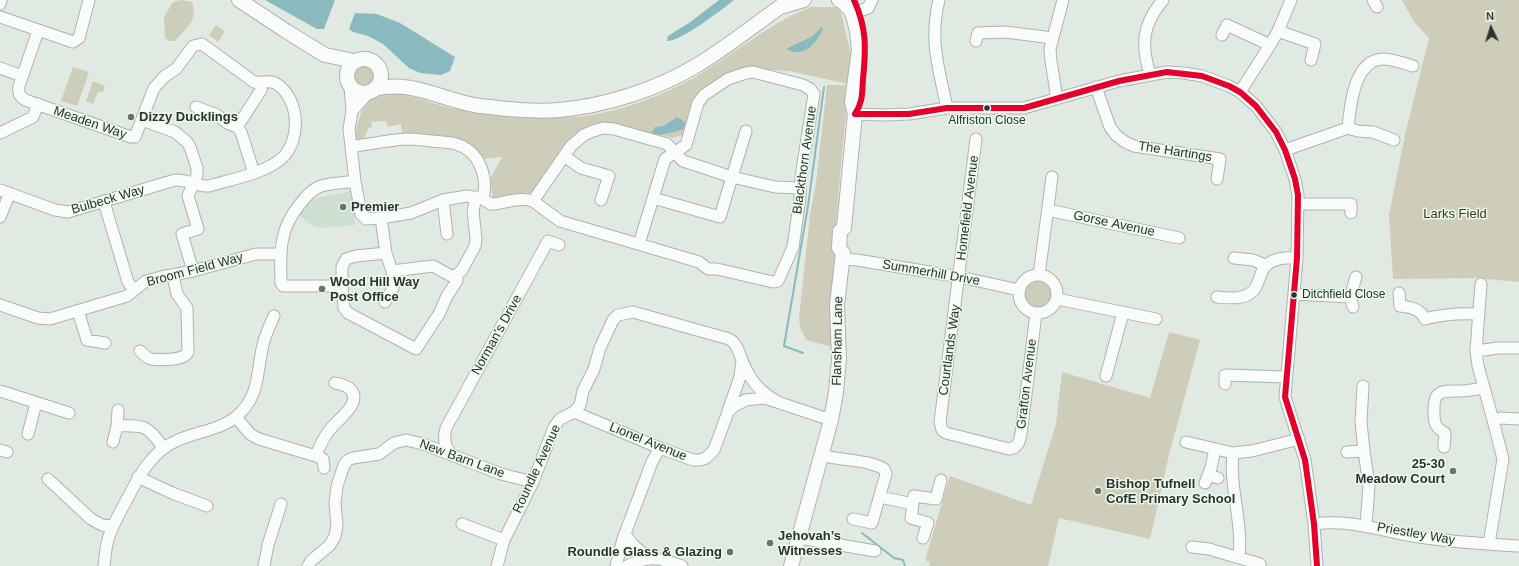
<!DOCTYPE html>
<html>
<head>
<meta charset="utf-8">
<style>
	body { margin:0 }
	#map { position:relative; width:1519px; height:566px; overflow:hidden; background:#e0eae2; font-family:Arial,sans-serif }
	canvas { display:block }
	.north { position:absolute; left:1471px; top:8px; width:40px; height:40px; -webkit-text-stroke:3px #eafaed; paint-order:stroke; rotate:356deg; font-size:11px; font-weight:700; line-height:16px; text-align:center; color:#2c322d }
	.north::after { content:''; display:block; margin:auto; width:14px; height:18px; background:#2c322d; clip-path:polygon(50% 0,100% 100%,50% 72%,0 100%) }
</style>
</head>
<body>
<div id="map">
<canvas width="1519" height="566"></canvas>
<div class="north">N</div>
</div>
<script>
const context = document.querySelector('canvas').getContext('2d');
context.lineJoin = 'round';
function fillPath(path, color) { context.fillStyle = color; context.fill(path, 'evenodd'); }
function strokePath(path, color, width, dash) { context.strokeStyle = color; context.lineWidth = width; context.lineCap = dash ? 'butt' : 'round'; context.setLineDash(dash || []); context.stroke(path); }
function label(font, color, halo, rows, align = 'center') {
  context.font = font + ' Arial,sans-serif'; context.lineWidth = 3; context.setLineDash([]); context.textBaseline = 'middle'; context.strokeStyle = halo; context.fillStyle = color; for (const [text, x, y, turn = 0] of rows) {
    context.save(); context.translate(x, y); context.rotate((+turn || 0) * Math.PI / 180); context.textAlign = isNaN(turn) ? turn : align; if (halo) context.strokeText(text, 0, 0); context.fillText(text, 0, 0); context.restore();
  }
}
fillPath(new Path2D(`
	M351,191L355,225L320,228L311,225L298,214L310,199Z`), '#ceded1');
fillPath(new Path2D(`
	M181,0L192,2C198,22 187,26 175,41H169L165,38L164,17L173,2Z
	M1402,0H1519V282L1476,278L1393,279L1389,215L1405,135L1429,38L1414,22Z
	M811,7H831L840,8L851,55L848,84L789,71L755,69L720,79L683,135L672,138L626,127L568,141L534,193L513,194L493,200L490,179L502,157L485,159L477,155L402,135L401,124L388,127L386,121L371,122L372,127L369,128L364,138L360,141L356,140C355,129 358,121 362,111C378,76 425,103 451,108C466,111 483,112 499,114C510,115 521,118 532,118C549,118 569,118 586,116C624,110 664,95 697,76C736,53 769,23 811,7ZM821,27C821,37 817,41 809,47L797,45L814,36Z
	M216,25L225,31L218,42L209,35Z
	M352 75a12 12 0 1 1 24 0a12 12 0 1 1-24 0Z
	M73,67L89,72L77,106L61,101Z
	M93,81L105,86L103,92H98L93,104L86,101Z
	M827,85H849C840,172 831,259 832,347L806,340L800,327L799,318L810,215L816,183Z
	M1021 295a17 17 0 1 1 34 0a17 17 0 1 1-34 0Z
	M1169,332L1200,340L1169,455L1150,539L1059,518L1048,566H929L930,562L925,560L950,476L1031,505L1056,424L1062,372L1150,398Z`), '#cecdb9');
fillPath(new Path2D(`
	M265,0H335L324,29H317Z
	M719,0H734C721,10 682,41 667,41L668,36L689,23Z
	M355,13L377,14L400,23L455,57L450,71L441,75L420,73L409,68L383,44L368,36L353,32L349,29Z
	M821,27L823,29C819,39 809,53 795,52C792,52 789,50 786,49L813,36Z
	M677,117L685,122L684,128C678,132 662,135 654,135L652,132L655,127L664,126Z`), '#8ab9bf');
strokePath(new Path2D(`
	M803,353L784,346L808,206L824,87
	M862,533L894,558L903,560L905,566`), '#8ab9bf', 2);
const minor = new Path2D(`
	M939,0C929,41 939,69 947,108
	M1373,0L1377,7
	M0,4L1,0
	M859,11L868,8L872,0
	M0,17L73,42L79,38L89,0
	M1278,31L1315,44L1311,60
	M1222,35L1227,25L1270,45L1240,92
	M976,41L978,33L1005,32L1053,38
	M1270,45L1278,31L1291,0
	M0,68L22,76
	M1150,75C1141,44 1142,25 1163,0
	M350,86L352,111L349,129L355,181L361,214L366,219L381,218L411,213L443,200L467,196L483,199L491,204H494C507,202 519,197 533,201L560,221L699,262L708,269H717L773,282L778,281L793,247L800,198V188L802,170L814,94L810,89L803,85L753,72L746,73L728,79L704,95L698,103L686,145L665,159L639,244
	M1096,87L1110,127L1116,135L1125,142L1134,146L1220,159L1217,179
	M1057,99L1051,61L1050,49L1063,0
	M196,107L217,115L227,123L237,127
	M352,111L369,92
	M855,114L884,115L909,114L947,108H1024L1119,81L1167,72L1184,73L1202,76L1229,86L1240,92L1256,106L1276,132L1285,150L1295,179L1298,195L1297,258L1285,397L1305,460L1314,524L1317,566
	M142,120L175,132L187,142L190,147L197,168V175L188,196L198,229L182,234L193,271
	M1348,128L1358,131L1373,132L1394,140
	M0,133L33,117L38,104
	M976,139L940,422L942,430L946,433L1009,449C1021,447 1020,437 1022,427L1036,313
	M351,147C370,144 388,140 407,139C415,139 423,140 431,141C439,142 448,142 456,144C480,151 488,177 483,199
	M1285,150L1348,128C1350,106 1354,60 1383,59C1392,59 1403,63 1413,66
	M564,156L581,168L609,176L601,200
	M254,173L241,132L237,127L261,90L262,83
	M355,181C344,183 332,183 321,186C312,189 306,196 300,204C279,229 280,252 281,283L283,286H342L344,308L348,313L416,349L439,314L447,296L457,281V275
	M0,190L55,210L68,212L175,180C187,179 197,187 209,186C232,179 263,174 281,159C302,141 300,97 275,83C269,80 261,83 254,82L202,44L193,46L176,69L165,76L154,88L135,137H131L25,100C19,96 18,93 19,86L38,31
	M653,198L720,217L746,131
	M443,200L447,234
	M533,201L571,146L584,135L593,131L603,128L614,129L667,144L683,161L732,177L775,187L800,188
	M104,202L128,282L134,290
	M1299,204H1351V213
	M1048,210L1179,238
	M0,217L10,193
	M386,253L392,271L433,266L451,276L457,275L462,270L475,246L476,239L473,211L476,197
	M1234,258L1253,260L1265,265
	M842,259L857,260L960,277L1019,290
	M1019 294a19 19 0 1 1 38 0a19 19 0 1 1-38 0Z
	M1039,275L1052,177
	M1481,284L1476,351L1478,366L1493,420L1503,459L1489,544
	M342,286V267L346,259L356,256L386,253L381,218
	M1399,293L1400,306C1410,307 1421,309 1425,319C1443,314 1460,313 1479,314
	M1294,294L1350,297L1353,307
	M1217,297C1228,298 1244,300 1253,291C1257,287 1259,280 1261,274C1266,259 1282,257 1297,258
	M1350,297L1356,277
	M1057,299L1156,319
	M385,302L393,288L392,271
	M0,305L38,318L50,319L127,296L146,281L161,277L193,271L256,254H280
	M78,311L87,340L105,343
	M140,351C143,354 147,358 151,359C160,360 184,361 188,352L187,308L177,294L173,276
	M1476,351L1498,348H1519
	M1106,376L1123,313
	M1225,384V375L1286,377
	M1363,386L1361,422L1364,451
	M0,391L69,413
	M728,411L740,377L742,361
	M574,412L660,448L693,460H700L706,458L714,450L728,412L734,406L746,400L765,398L831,420
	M236,417L250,434L259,439L316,456L323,459L324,468
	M1493,420L1501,418L1519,419
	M117,426C144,425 148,425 163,448
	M28,434L36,403
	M113,442L117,426L118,410
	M1186,442L1233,453L1252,451L1299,439
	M1444,447L1445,433C1436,428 1434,424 1434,413C1433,389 1442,391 1461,391C1469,391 1476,389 1483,388
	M0,450L7,452
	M1347,452L1364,451L1369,485L1366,526
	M1233,453C1229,488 1243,522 1239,557
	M451,454C445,447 443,438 446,428L548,241L559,245
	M821,455C841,461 866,459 884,469L886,474L872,523L853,519
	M316,456C320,445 325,434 333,426C340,418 364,401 349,388C345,385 339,384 335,383
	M1208,475L1218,478
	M138,477L172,493L207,506
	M48,479L91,519L102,525L113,526
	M1205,483L1211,468L1215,449
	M880,497L913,504
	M462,524L504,540
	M1314,524C1348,519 1379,530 1413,536C1448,542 1484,544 1519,546
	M625,534C631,545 640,551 650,558
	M800,538L875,551
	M923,538L928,523L911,518L914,496L936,499L941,480
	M1192,547L1209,549L1260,564
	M104,566C105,556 106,545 109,536C113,525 119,514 125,503C138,478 150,452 178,440C201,430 226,430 243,410C260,391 257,368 263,345C265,335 270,325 274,316
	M264,566L268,545L281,504
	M308,566L311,561L330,545L335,536L337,526L335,503L337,486L344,465L348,460L353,458L379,454L394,443L406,440L423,444L501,474L533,482
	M497,566L504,540L533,482L554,427L560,419L574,412L580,405L583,391L594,369L600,348L613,320L618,315L633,312L729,339C738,344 739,354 743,363C751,382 762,394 780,403
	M616,566L623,539L652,462L660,448
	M627,566C649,555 660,558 682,566`);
const major = new Path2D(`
	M239,0L286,31L325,55L354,61
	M780,7L804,0
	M347 76a17 17 0 1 1 34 0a17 17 0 1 1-34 0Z
	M374,89C411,79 444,101 480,106C506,109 533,112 559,110C605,106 659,89 699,64C727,47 753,26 780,7L788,0
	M791,566L831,420L836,392L839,359L837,305L843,253L839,248L840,231L844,228L855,114L852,102L859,50L857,31L852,12L843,2L839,0`);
strokePath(minor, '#adb4ae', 13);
strokePath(major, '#adb4ae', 16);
strokePath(minor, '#fafcfb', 11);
strokePath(major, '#fafcfb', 14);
strokePath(new Path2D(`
	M854,0C867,29 866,48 863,79C862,93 863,102 855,114
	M855,114H909L947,108H1024L1119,81L1167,72L1202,76L1229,86L1240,92L1256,106L1276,132L1285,150L1295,179L1298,195L1297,258L1285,397L1305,460L1314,524L1317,566`), '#e4002b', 6);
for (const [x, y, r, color] of [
	[987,108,3.5,"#2c322d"],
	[131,117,4,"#6b726c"],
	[343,207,4,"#6b726c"],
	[322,289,4,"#6b726c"],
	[1294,295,3.5,"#2c322d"],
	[1453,471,4,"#6b726c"],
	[1098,491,4,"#6b726c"],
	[770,543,4,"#6b726c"],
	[730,552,4,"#6b726c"]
]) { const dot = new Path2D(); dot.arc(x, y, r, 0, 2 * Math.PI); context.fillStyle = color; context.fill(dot); strokePath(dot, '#eafaed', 1.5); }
label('12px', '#2c322d', '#eafaed', [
	["Alfriston Close",987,121],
	["Ditchfield Close",1302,295,"left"]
]);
label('bold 13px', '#2c322d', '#eafaed', [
	["Dizzy Ducklings",139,117],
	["Premier",351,207],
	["Wood Hill Way",330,282],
	["Post Office",330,297],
	["25-30",1445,464,"right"],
	["Meadow Court",1445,479,"right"],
	["Bishop Tufnell",1106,484],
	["CofE Primary School",1106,499],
	["Jehovah’s",778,536],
	["Witnesses",778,551],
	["Roundle Glass & Glazing",722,552,"right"]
], 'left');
label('13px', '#2c322d', '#eafaed', [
	["Meaden Way",90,123,19],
	["The Hartings",1175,152,9],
	["Blackthorn Avenue",805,160,-82],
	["Bulbeck Way",108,200,-16],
	["Homefield Avenue",968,208,-83],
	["Gorse Avenue",1114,224,12],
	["Broom Field Way",195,270,-15],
	["Summerhill Drive",931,273,10],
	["Norman's Drive",497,335,-61],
	["Flansham Lane",838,341,-89],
	["Courtlands Way",950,350,-82],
	["Grafton Avenue",1027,384,-83],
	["Lionel Avenue",648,442,22],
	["New Barn Lane",462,459,20],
	["Roundle Avenue",537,469,-65],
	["Priestley Way",1416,534,10]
]);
label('13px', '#453811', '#eafaed', [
	["Larks Field",1455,214]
]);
</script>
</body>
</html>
